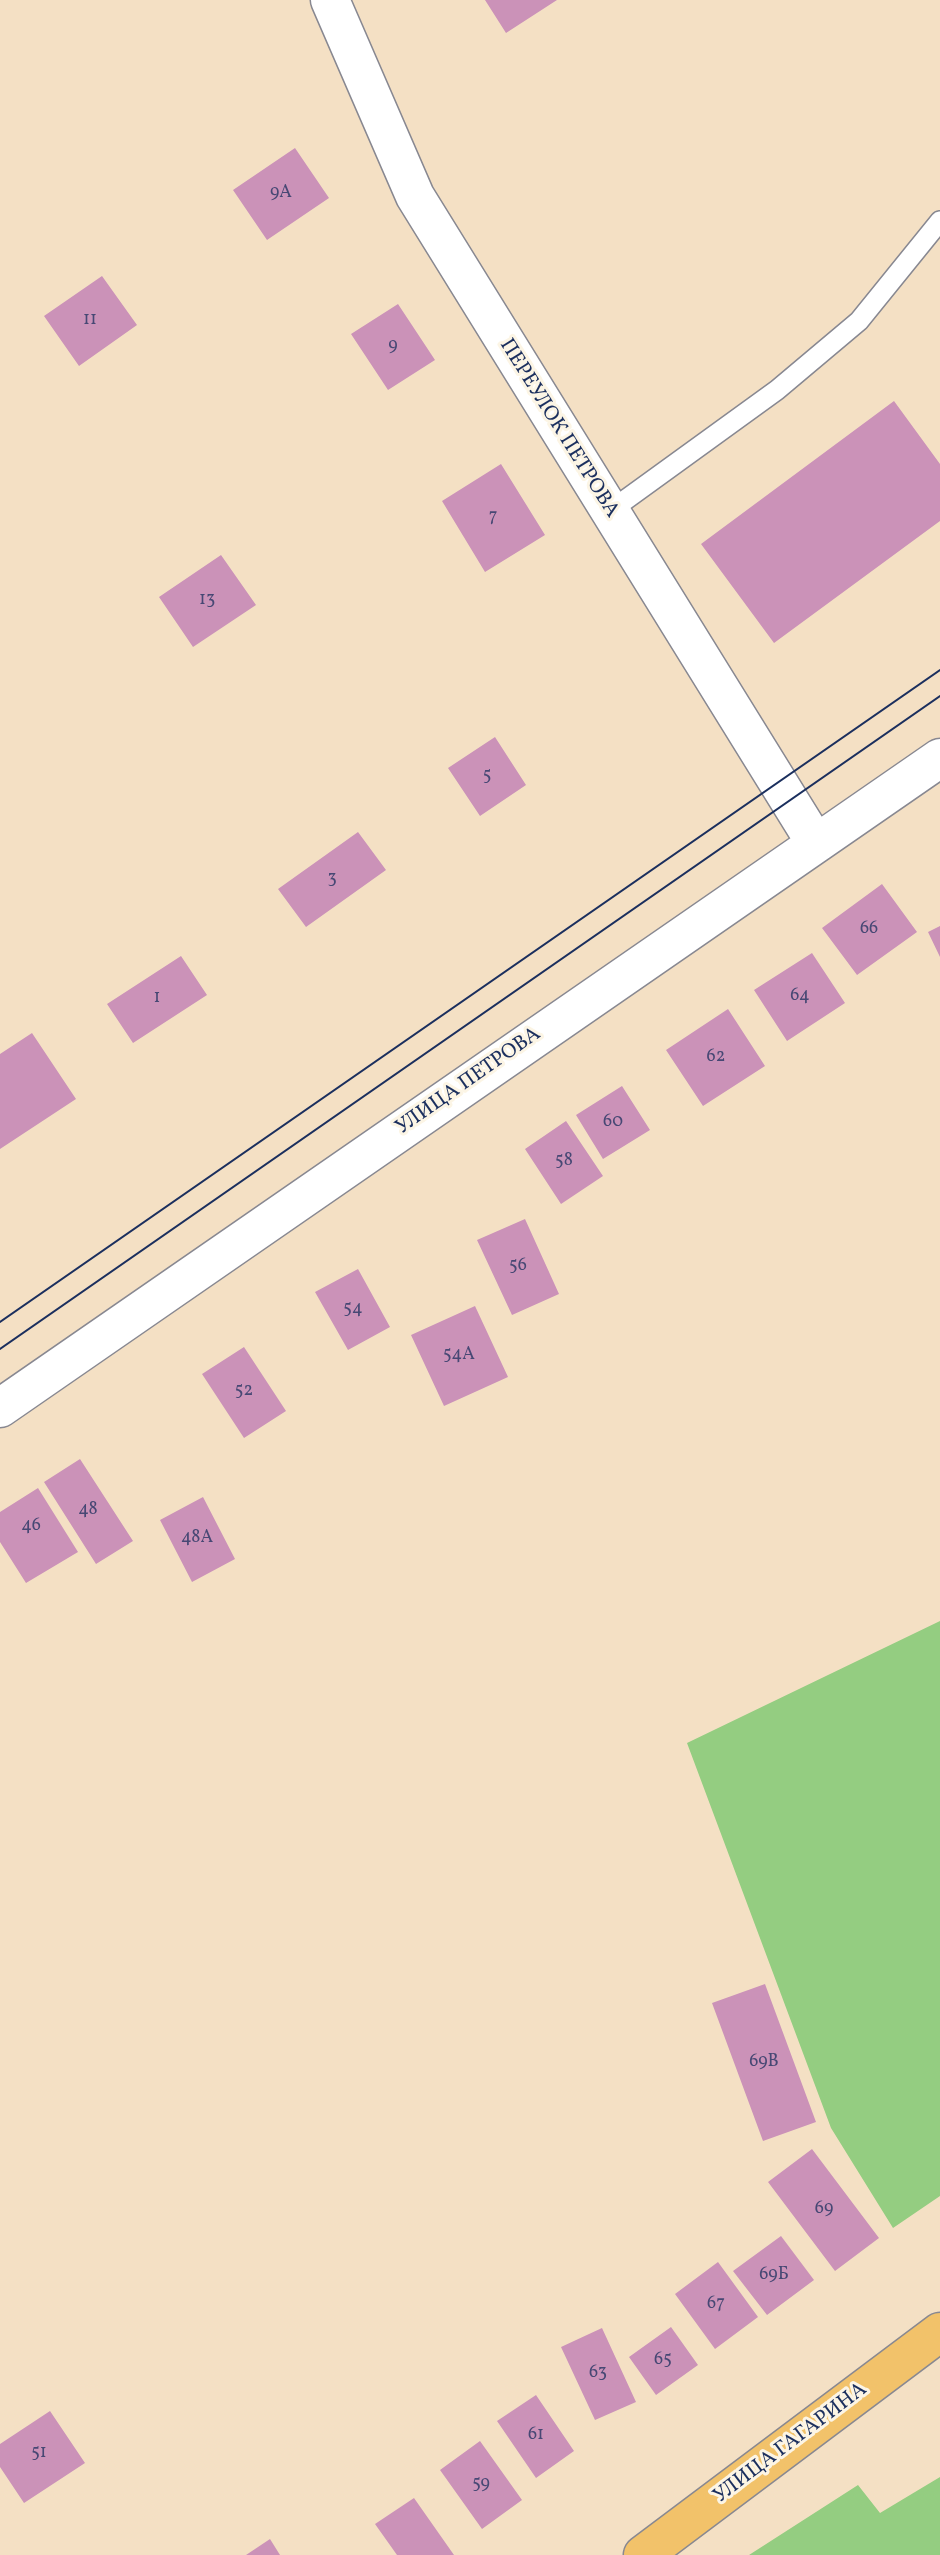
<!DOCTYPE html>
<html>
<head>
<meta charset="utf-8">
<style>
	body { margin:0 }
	canvas { display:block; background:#f4e0c4 }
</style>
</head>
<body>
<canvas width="940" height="2555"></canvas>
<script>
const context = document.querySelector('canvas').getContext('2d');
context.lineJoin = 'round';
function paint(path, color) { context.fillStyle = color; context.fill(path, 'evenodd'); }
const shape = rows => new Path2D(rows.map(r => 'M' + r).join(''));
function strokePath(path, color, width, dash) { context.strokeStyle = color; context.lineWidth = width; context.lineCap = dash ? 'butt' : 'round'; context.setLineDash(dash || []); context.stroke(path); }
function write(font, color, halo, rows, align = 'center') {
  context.font = font + ' Vollkorn,serif'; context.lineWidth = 6; context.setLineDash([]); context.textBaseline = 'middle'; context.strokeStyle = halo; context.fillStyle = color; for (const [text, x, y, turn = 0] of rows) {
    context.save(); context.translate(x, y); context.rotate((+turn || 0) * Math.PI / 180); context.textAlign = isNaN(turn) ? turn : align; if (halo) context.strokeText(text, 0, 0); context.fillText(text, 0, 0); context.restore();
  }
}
paint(shape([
	[940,1621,940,2196,893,2228,831,2128,687,1743],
	[940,2477,940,2555,749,2555,858,2485,880,2513]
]), '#94cd81');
paint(shape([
	[485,0,557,0,506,33],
	[295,148,329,198,267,240,233,190],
	[102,276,137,325,79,366,44,316],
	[398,304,435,360,388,390,351,334],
	[894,401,940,464,940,521,774,643,701,544],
	[501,464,545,535,485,572,442,501],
	[221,555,256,605,193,647,159,597],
	[495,737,526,785,480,816,448,768],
	[358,832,386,870,306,927,278,889],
	[882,884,917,932,857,975,822,928],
	[940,926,940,957,928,932],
	[812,953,845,1003,787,1041,754,990],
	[181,956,207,995,133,1043,107,1004],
	[728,1009,765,1066,703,1106,666,1050],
	[32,1033,76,1099,0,1149,0,1054],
	[622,1086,650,1130,603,1159,576,1115],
	[566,1121,603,1176,561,1204,525,1149],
	[525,1219,559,1294,512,1315,477,1240],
	[358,1269,390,1327,348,1350,315,1292],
	[475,1306,508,1377,444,1406,411,1335],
	[244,1347,286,1411,244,1438,202,1374],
	[80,1459,133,1541,96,1564,44,1482],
	[38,1488,78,1552,26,1583,0,1542,0,1512],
	[203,1497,235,1559,192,1582,160,1520],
	[765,1984,816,2122,763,2141,712,2003],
	[812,2149,879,2238,835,2271,768,2182],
	[781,2236,814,2280,767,2315,733,2271],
	[718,2262,758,2317,715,2349,675,2294],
	[671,2327,698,2365,656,2395,629,2357],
	[602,2328,636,2402,595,2420,561,2347],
	[536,2395,574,2451,536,2478,497,2421],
	[50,2411,85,2463,24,2503,0,2467,0,2444],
	[480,2441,522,2500,482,2529,440,2470],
	[414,2498,454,2555,397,2555,375,2524],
	[270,2539,280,2555,246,2555]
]), '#cb92b8');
const service = shape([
	[610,511,777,390,859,321,940,221]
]);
const minor = shape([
	[330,0,415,196,815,842],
	[0,1408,940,758]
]);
const primary = shape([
	[643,2555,940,2332]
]);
strokePath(service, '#888891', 22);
strokePath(minor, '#888891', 41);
strokePath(primary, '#888891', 41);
strokePath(service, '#fff', 19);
strokePath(minor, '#fff', 38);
strokePath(primary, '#f2c26a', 38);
strokePath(shape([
	[0,1322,940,670],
	[0,1349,940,696]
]), '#1b2f5e', 2);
write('18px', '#474874', null, [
	["9А",281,194],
	["11",90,321],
	["9",393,347],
	["7",493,518],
	["13",207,601],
	["5",487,777],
	["3",332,880],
	["66",869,930],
	["64",800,997],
	["1",157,999],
	["62",716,1058],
	["60",613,1123],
	["58",564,1162],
	["56",518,1267],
	["54",353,1310],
	["54А",459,1356],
	["52",244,1392],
	["48",88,1511],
	["46",31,1527],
	["48А",197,1539],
	["69В",764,2063],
	["69",824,2210],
	["69Б",774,2276],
	["67",716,2305],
	["65",663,2361],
	["63",598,2374],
	["61",536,2436],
	["51",39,2454],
	["59",481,2485]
]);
write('21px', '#1b2f5e', '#fcf5e5', [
	["ПЕРЕУЛОК ПЕТРОВА",558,429,58],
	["УЛИЦА ПЕТРОВА",469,1082,-35],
	["УЛИЦА ГАГАРИНА",791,2444,-37]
]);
</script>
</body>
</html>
